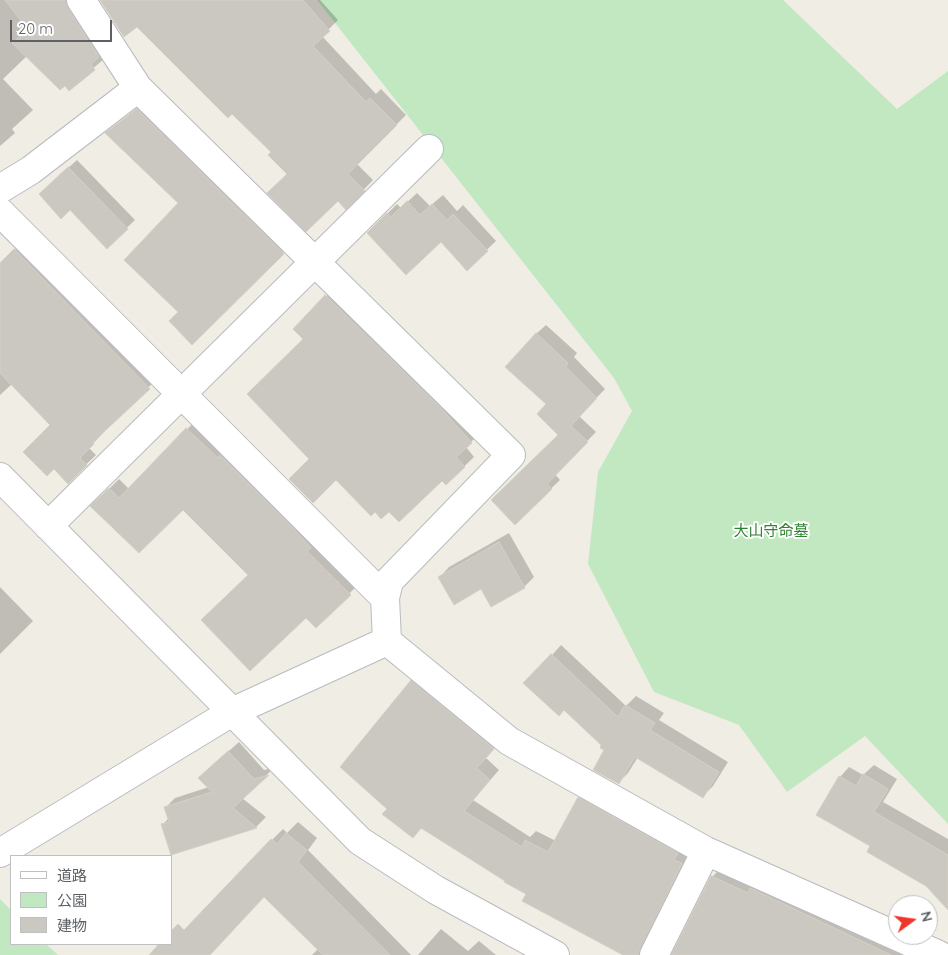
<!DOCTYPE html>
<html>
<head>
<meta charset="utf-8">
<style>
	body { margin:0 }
	#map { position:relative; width:948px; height:955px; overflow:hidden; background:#f0ede5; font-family:Quicksand,"Noto Sans JP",sans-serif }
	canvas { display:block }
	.legend { position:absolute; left:10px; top:855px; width:162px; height:90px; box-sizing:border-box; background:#fff; border:1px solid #bec0c2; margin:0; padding:6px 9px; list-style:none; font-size:15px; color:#5d6166 }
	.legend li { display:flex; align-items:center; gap:10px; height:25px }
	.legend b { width:25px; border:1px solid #bec0c2 }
	.north { position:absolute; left:888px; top:895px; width:50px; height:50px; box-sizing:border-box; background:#fff; border:1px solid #bec0c2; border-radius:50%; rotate:76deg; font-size:14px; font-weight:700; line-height:20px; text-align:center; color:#5d6166 }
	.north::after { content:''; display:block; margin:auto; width:18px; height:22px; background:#f0362b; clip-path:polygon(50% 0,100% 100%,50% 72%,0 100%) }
	.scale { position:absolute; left:10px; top:20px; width:102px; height:22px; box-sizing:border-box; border:2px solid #5d6166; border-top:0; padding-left:6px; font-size:15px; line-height:18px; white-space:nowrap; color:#5d6166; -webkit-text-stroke:4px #fff; paint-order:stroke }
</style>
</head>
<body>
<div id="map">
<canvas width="948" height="955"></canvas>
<ul class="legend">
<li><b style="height:6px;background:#fff"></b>道路</li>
<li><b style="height:14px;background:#c2e8c1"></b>公園</li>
<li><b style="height:14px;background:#cbc8c2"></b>建物</li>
</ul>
<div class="north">N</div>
<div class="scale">20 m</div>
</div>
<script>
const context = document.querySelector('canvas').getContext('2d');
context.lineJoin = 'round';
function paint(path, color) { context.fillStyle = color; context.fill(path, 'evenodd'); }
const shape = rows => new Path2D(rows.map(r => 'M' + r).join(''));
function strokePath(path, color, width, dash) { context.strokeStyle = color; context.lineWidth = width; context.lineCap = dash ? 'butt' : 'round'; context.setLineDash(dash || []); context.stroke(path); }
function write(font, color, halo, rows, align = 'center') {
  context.font = font + ' Quicksand,"Noto Sans JP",sans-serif'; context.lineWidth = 4; context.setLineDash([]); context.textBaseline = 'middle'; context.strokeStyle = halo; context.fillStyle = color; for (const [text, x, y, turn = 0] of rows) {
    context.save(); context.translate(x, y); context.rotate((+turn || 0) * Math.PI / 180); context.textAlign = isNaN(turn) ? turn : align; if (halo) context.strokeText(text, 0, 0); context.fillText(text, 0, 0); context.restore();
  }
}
paint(shape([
	[317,0,783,0,897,109,948,71,948,824,865,736,787,792,739,725,654,692,588,564,598,472,632,411,614,378],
	[0,899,11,910,11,944,46,944,58,955,0,955]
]), '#c2e8c1');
paint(shape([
	[0,0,80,0,104,59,69,89,27,56,3,79,33,110,12,129,15,133,0,146],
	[101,0,320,0,338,20,322,36,376,94,381,89,406,115,357,164,373,180,346,208,338,199,289,174,273,152,232,112,137,25],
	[147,100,293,243,192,344,179,312,180,203,106,133],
	[77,160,135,220,107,247,48,186],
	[417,193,430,206,443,195,457,211,463,205,496,241,467,269,441,241,368,233,397,204,401,208],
	[25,240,158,378,102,432,103,433,89,448,96,455,68,482,52,425,12,384,0,395,0,264],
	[336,286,481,432,466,447,474,457,446,484,442,479,389,510,336,478,311,459,305,339,295,329],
	[546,325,577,353,574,357,605,389,579,416,596,432,555,474,560,480,515,523,560,435,548,404,536,334],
	[197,419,359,584,316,626,250,574,183,508,92,506,119,479,129,489],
	[509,533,534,577,524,587,481,587,440,577,449,567],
	[0,587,33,621,0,654],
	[561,645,626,706,636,696,664,713,659,720,728,762,713,786,703,796,638,757,628,773,618,783,606,749,552,655],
	[421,672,503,738,486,758,499,770,473,800,530,837,536,831,556,841,579,798,589,788,691,853,648,946,639,955,506,880,422,828,413,836,388,808,411,681],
	[239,742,264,770,275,767,242,798,266,817,256,827,172,853,163,824,169,818,165,808,175,798,209,787,210,768],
	[874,765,897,779,883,802,948,839,948,908,926,885,872,846,840,777,849,767,863,775],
	[298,822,317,838,308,850,411,955,312,955,318,949,264,895,207,955,169,955,272,840,283,829,287,833],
	[722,867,927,955,673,955,712,877],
	[441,929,468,951,479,941,496,955,418,955]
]), '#0003');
const building = shape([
	[5,0,66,0,68,8,99,57,91,64,95,70,69,91,65,86,60,90,12,43,28,30,5,0],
	[100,0,303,0,330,31,313,46,366,102,370,98,397,125,348,174,365,191,346,210,338,201,306,232,267,193,287,174,268,155,271,152,232,114,228,118,137,27,124,37,100,0],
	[137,109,284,254,192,345,169,321,178,312,124,260,178,203,105,133,137,109],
	[68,167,128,229,107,249,70,210,61,219,39,194,68,167],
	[407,201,420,215,432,204,447,220,453,214,488,251,467,271,441,242,406,275,367,233,387,213,391,217,407,201],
	[14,249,150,389,93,442,94,444,80,458,87,465,68,484,54,469,47,476,23,452,50,425,0,373,0,263,14,249],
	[325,295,439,406,472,443,456,457,465,467,446,485,442,481,399,522,389,512,381,519,375,512,371,516,336,480,313,503,289,479,309,459,247,394,303,339,293,329,325,295],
	[536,333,568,363,566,367,597,398,571,426,588,442,547,484,552,489,515,525,491,500,558,435,537,414,546,404,505,367,536,333],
	[186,428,218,458,220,455,291,526,311,548,307,551,351,595,316,628,306,618,250,671,201,620,248,575,183,510,139,553,90,506,109,488,119,498,186,428],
	[499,542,525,588,491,607,481,589,454,605,438,577,499,542],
	[551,654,618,717,625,705,655,723,650,730,719,772,703,798,635,757,619,784,593,770,604,750,600,748,601,745,564,710,559,716,523,683,551,654],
	[411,680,494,749,477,768,490,780,464,811,522,847,525,840,548,852,578,797,678,853,674,860,682,863,639,955,623,955,522,901,526,894,504,882,505,881,421,828,413,838,382,814,387,809,340,767,411,680],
	[228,751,254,779,269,775,233,808,257,828,171,855,161,824,169,822,164,807,212,792,198,778,228,751],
	[863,774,888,789,874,812,948,855,948,910,926,886,867,852,870,846,816,815,839,776,856,786,863,774],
	[286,833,307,850,298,862,390,955,323,955,264,897,210,955,149,955,159,944,171,944,171,931,178,924,184,930,271,839,277,844,286,833],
	[711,876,748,893,750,888,891,955,671,955,711,876]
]);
paint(building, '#cbc8c2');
strokePath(building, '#d5cfc3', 1);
const minor = shape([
	[0,189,31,170,138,88],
	[0,212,385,598],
	[0,477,360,841,436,890,555,955],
	[48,526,429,149],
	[387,641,509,741,706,851,939,955],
	[0,853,232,712,387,641,385,598,389,581,511,455,138,88,81,0],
	[654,955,706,851]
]);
strokePath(minor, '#b8bbbf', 30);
strokePath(minor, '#fff', 28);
write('15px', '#308232', '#fff', [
	["大山守命墓",771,531]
]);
</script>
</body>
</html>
